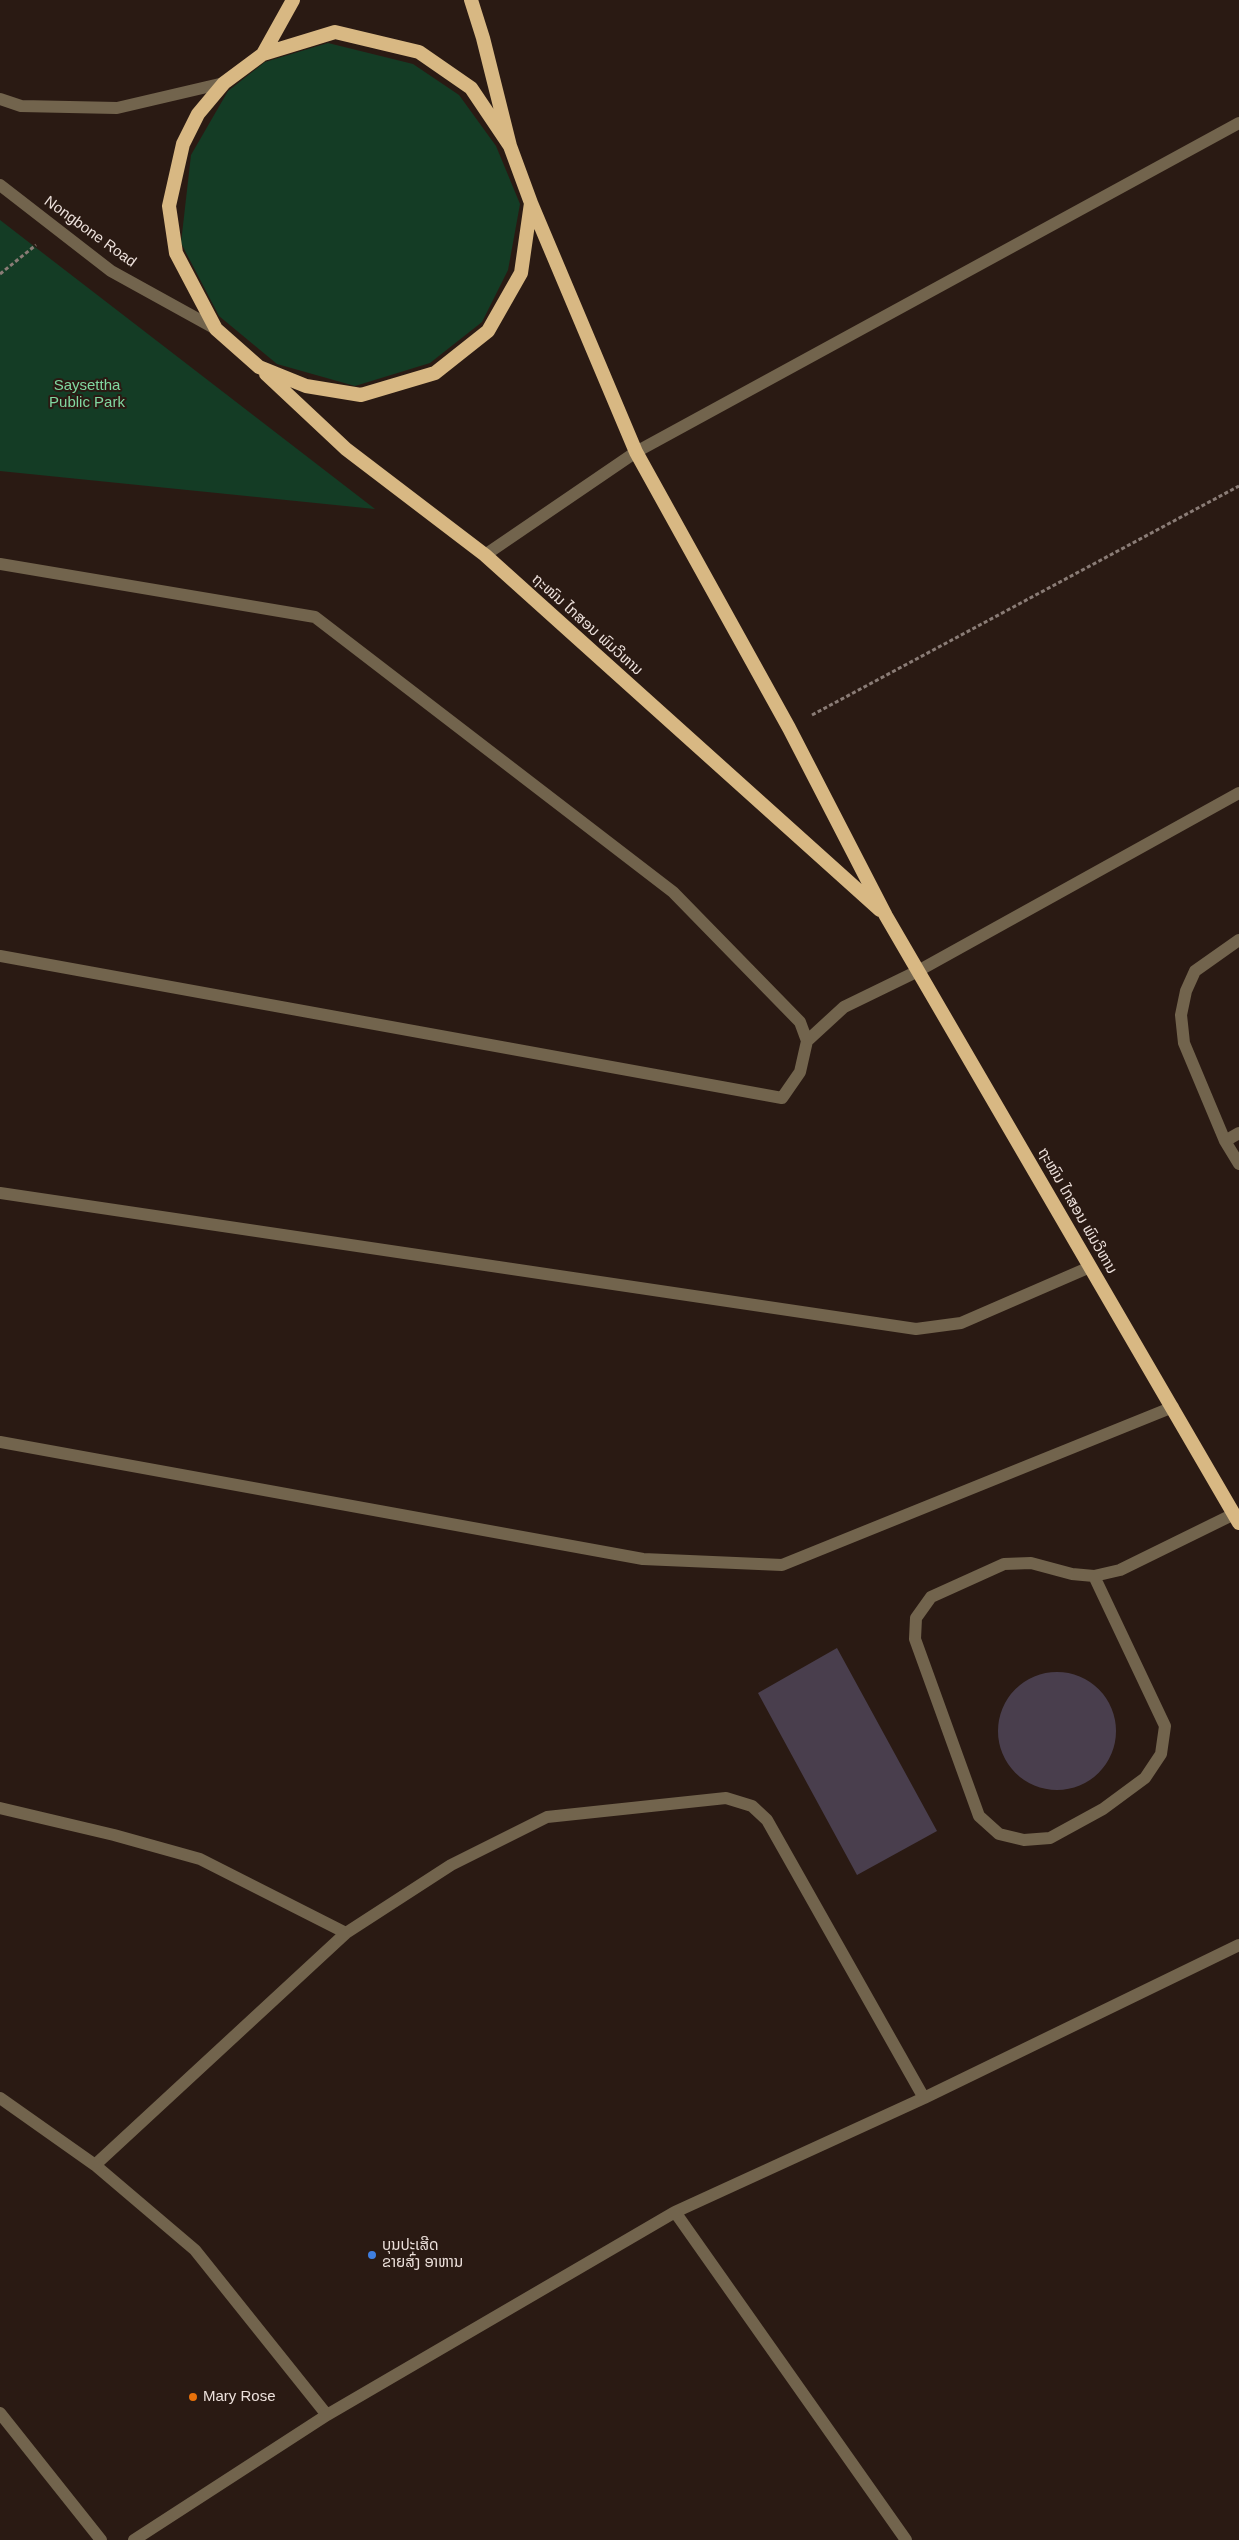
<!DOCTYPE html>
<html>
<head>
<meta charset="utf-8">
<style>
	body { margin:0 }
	canvas { display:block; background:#2a1a13 }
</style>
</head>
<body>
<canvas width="1239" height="2540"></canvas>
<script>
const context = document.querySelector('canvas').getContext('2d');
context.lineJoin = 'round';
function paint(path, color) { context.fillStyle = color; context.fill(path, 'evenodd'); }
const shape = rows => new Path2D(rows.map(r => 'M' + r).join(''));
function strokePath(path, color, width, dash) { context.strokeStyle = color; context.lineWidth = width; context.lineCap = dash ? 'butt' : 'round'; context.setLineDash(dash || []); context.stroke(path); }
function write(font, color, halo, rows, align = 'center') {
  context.font = font + ' Helvetica,"Noto Sans Lao",sans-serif'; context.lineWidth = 4; context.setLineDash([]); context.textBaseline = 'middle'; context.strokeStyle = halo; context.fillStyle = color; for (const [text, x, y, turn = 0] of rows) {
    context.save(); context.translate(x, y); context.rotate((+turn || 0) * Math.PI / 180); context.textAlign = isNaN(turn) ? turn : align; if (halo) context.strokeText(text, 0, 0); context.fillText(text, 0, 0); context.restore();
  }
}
paint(shape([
	[328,43,413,64,459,95,496,146,520,204,508,270,482,322,430,363,355,386,277,364,219,316,181,243,191,155,228,91,265,62],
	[0,220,35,247,375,509,0,471]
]), '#143c25');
paint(shape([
	[837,1648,937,1831,857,1875,758,1693],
	'998 1731a59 59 0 1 1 118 0a59 59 0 1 1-118 0Z'
]), '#493e4d');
strokePath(shape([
	[0,274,36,245],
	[812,715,1239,486]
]), '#8a7c76', 3, [4, 2.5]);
strokePath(shape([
	[0,564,315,617,673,892,800,1022,807,1041,800,1072,782,1098,0,956],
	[1239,940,1195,971,1186,991,1181,1015,1184,1043,1225,1141,1239,1164],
	[807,1041,844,1007,918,971],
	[1225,1141,1239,1133],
	[1094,1576,1165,1726,1161,1754,1145,1778,1103,1809,1050,1838,1024,1840,999,1834,979,1816,915,1639,916,1618,931,1597,1004,1564,1031,1563,1072,1574,1094,1576,1120,1570,1234,1514],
	[0,2413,101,2540]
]), '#72644d', 12);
strokePath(shape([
	[485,555,636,452,1239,123],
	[918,971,1239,793],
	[0,1193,916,1329,961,1323,1090,1267],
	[0,1442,643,1559,782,1565,1173,1407],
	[0,1808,114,1835,200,1859,346,1933,451,1865,547,1817,726,1798,752,1806,767,1820,924,2098],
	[0,2098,95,2165,195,2250,327,2415],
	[95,2165,346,1933],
	[675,2212,906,2540],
	[134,2540,327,2415,675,2212,924,2098,1239,1945]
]), '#72644d', 12);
strokePath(shape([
	[0,99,21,106,117,108,224,83],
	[0,185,111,271,216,329]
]), '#72644d', 12);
strokePath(shape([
	[471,0,483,38,510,146,531,203,521,273,488,331,435,373,361,395,306,386,259,367,216,329,176,253,169,206,183,144,198,114,224,83,263,54,335,32,419,52,471,88,510,146],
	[263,54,293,0],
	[531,203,636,452,789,728,886,916,1239,1523],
	[266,374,346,449,485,555,880,910]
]), '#d8b883', 14);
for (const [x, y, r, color] of [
	[372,2255,5,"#3f7fe0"],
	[193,2397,5,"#e8710a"]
]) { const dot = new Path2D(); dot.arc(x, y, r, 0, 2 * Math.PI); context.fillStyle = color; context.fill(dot); strokePath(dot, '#2a1a13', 2); }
write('15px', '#ede1dc', '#2a1a13', [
	["Nongbone Road",90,232,36],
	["ຖະໜົນ ໄກສອນ ພົມວິຫານ",587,625,42],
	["ຖະໜົນ ໄກສອນ ພົມວິຫານ",1077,1211,60]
]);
write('15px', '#80d7a0', '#2a1a13', [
	["Saysettha",87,386],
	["Public Park",87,403]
]);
write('15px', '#ede1dc', '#2a1a13', [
	["ບຸນປະເສີດ",382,2246],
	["ຂາຍສົ່ງ ອາຫານ",382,2263],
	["Mary Rose",203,2397]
], 'left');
</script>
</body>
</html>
